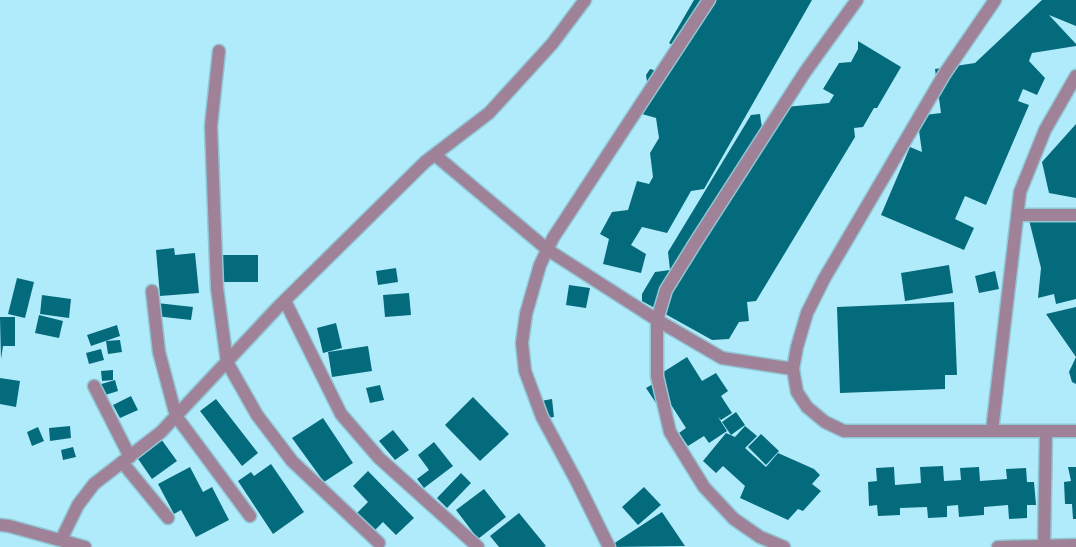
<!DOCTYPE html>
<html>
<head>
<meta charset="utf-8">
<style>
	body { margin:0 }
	canvas { display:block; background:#b0ebfb }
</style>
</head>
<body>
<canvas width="1076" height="547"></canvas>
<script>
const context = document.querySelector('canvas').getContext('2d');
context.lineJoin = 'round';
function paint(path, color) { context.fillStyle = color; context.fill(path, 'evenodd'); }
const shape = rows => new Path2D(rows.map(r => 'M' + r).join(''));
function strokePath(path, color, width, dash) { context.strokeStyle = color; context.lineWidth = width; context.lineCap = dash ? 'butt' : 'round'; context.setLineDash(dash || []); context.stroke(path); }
paint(shape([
	[694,0,812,0,704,189,691,191,667,233,642,227,631,245,646,254,641,273,603,264,609,239,600,234,612,212,628,210,637,181,649,184,653,177,650,153,659,138,656,118,642,114,650,101,646,75,650,69,664,73,678,48,669,43],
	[1042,0,1076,0,1076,26,1049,15,1076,44,1076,46,1032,53,1029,61,1045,78,1037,95,1023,89,1018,101,1029,105,986,205,965,196,955,219,974,228,964,250,881,215,910,147,922,152,917,116,941,113,935,69,975,63],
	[858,41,901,67,877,108,874,108,863,127,854,128,855,137,756,301,747,302,749,321,739,322,729,339,712,340,642,301,642,294,655,272,670,270,668,252,751,115,760,114,762,128,774,108,829,103,834,95,823,89,839,63,851,62,858,49],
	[1076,124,1076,198,1049,193,1042,162],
	[1029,220,1076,221,1076,299,1056,304,1054,294,1038,298,1041,268],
	[174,248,175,255,195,253,199,293,160,296,156,250],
	[223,255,258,255,258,282,223,282],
	[949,265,953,293,905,301,901,273],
	[396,268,398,282,378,285,376,271],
	[995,271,999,289,979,293,975,276],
	[17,278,34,282,25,318,8,314],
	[569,285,590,288,586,308,566,305],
	[409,293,411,315,385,317,383,295],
	[42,295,71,299,69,318,40,314],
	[954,302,957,375,945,375,945,389,840,393,837,307],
	[157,303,193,307,191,320,155,316],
	[1076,307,1076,384,1072,382,1069,372,1076,357,1046,314],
	[39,315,63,321,59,338,35,333],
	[0,317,15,317,15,346,3,346,1,359],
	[336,323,342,348,323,353,317,328],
	[117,325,120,336,91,346,87,335],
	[120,340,122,352,108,354,106,341],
	[368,346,372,371,332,377,328,352],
	[101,349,104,360,89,364,86,353],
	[687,357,702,381,716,373,728,391,721,396,732,413,721,420,718,417,727,431,709,443,704,436,688,446,679,433,686,428,666,397,656,403,646,388,660,380,657,376],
	[113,370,113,380,102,381,101,371],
	[0,378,20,381,16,407,0,404],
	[115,380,118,391,102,396,98,385],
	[380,385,384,400,370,403,366,388],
	[131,396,138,410,120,418,113,405],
	[473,397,509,434,480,461,445,425],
	[216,399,258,453,242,466,200,411],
	[552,399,554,417,538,419,535,402],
	[736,412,745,425,731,435,722,422],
	[323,418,353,463,324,482,292,438],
	[70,426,71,438,50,441,49,428],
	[745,426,757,436,745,448,766,467,778,453,814,469,820,475,812,484,821,491,803,511,798,509,788,520,740,498,745,486,723,466,716,473,703,461,726,433,735,437],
	[38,427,44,441,32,446,27,432],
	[393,430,409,450,395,460,379,441],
	[761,434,779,451,766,465,748,447],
	[161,439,177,461,152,479,136,456],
	[434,442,453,466,424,488,417,479,429,470,418,455],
	[73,447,76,457,63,460,61,450],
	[271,464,304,512,273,534,238,481,251,472,254,476],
	[943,466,944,481,961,480,960,468,979,467,980,481,1007,479,1006,469,1026,468,1027,482,1034,482,1036,505,1027,505,1027,518,1009,519,1008,505,984,507,984,515,959,517,958,505,947,506,947,517,928,518,927,507,900,508,900,515,878,516,877,505,869,506,868,482,877,481,876,468,894,467,895,485,921,483,920,467],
	[190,467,203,492,212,487,229,520,196,537,181,510,174,514,158,484],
	[1068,467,1076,467,1076,519,1073,519,1072,504,1065,504,1064,482,1071,481],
	[368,471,414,518,396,535,383,522,373,532,356,514,368,502,353,486],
	[461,473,471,483,447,508,437,498],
	[644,487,661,505,638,525,622,507],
	[484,489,506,517,478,539,456,510],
	[662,512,685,546,611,547,610,546],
	[519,513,546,546,544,547,499,547,490,536]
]), '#046b7d');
const street = shape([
	[995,0,945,73,824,279,807,313,797,347,793,369,797,392,807,407,825,422,844,431,1076,431],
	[219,51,211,126,217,288,227,362,257,415,292,461,379,543],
	[435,155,548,250,657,320,722,358,793,369],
	[1018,215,1076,215],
	[152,291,159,352,176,416,250,516],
	[285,301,341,414,379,458,478,547],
	[94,386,130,457],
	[992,431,1020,192,1045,130,1076,76],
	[122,462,168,518],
	[0,525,9,526,85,547],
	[61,540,78,505,94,484,161,432,278,307,425,162,489,113,552,44,585,0],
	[1044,546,1046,431],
	[609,547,577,482,542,417,525,371,522,343,526,314,540,265,553,238,709,0],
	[784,547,760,537,734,519,704,487,670,432,657,376,657,320,666,290,697,240,805,72,857,0],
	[998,547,1076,545]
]);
strokePath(street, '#91c6d4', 15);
strokePath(street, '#9f8298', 12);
</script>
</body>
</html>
